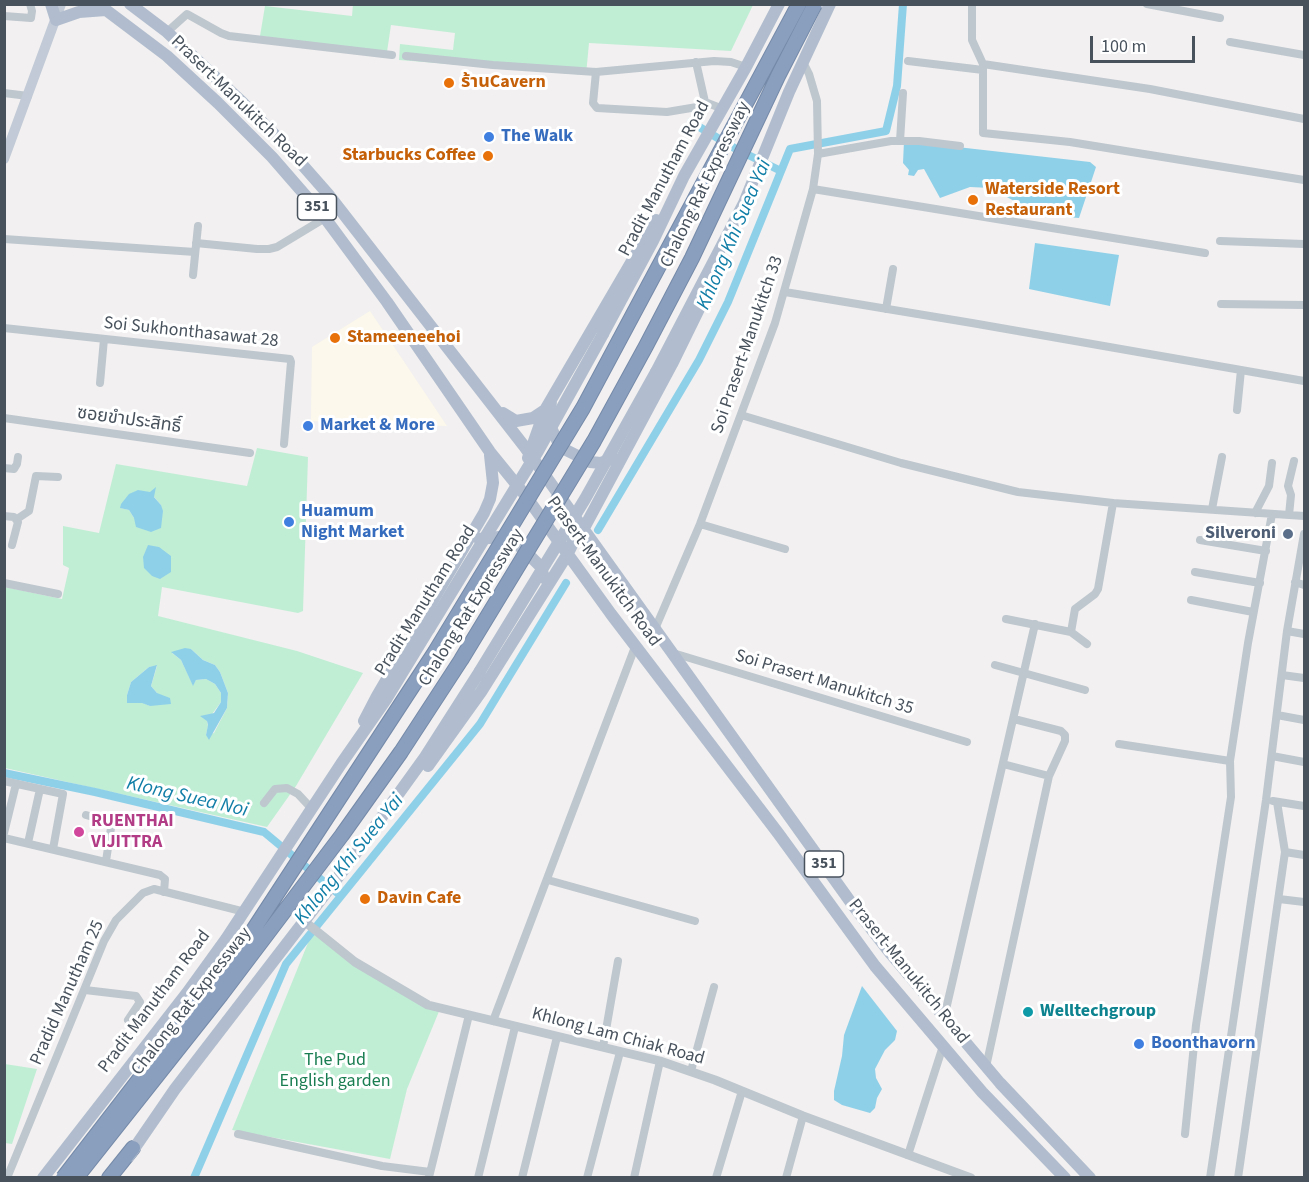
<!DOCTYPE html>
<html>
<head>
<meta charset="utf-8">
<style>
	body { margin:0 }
	#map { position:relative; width:1309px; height:1182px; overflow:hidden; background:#f2f0f0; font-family:"Source Sans 3",sans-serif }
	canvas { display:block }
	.frame { position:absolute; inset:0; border:6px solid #48525d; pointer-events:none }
	.scale { position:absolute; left:1090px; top:36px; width:105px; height:27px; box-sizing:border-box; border:3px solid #48525d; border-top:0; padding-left:8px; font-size:18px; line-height:21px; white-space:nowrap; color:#48525d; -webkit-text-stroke:4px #fff; paint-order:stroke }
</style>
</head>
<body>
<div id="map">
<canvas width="1309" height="1182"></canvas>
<div class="frame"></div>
<div class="scale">100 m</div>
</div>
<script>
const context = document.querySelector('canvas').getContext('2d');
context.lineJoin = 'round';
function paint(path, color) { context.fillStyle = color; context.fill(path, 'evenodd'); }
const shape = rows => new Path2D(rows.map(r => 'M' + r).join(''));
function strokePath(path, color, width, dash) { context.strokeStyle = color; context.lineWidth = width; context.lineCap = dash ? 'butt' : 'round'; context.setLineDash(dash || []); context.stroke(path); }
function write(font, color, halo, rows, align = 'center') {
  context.font = font + ' "Source Sans 3","Noto Sans Thai",sans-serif'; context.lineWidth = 6; context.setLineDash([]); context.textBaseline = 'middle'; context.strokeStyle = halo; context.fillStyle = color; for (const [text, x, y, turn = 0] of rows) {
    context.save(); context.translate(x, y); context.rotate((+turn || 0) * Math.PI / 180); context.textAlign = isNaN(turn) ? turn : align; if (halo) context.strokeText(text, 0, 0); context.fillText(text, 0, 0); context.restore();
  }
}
paint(shape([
	[370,311,447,426,311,421,312,347]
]), '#fcf8eb');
paint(shape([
	[353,4,753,5,731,51,589,43,586,75,399,60,400,44,453,50,455,33,391,25,387,52,260,36,265,6,352,16],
	[257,448,308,457,303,611,298,613,162,587,158,616,297,651,363,673,296,786,267,827,5,768,5,587,62,599,69,568,63,565,63,526,99,533,116,464,247,486],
	[150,492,161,505,134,518,129,510,121,508],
	[191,649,203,660,215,665,220,672,228,693,227,708,214,733,206,735,208,726,207,721,221,702,221,693,215,684,206,679,196,680,193,685,181,660,172,653],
	[157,666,151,686,157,693,150,706,127,695,131,682,149,667],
	[312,933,440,1009,407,1089,390,1159,232,1130],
	[5,1064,37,1069,12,1144,5,1143]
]), '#c0eed5');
paint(shape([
	[904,141,1090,162,1096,167,1079,218,1025,214,1014,201,991,188,970,187,940,198,924,169,918,170,914,176,908,175,909,170,903,163],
	[1035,243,1119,255,1110,306,1029,289],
	[156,487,154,497,161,505,163,511,161,528,151,532,136,527,134,518,129,510,120,508,121,504,129,494,138,490,150,492],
	[148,545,159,547,171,556,171,572,160,579,152,576,144,568,143,557],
	[185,648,191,649,203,660,215,665,220,672,228,693,227,708,209,740,206,735,208,725,207,721,200,716,214,713,221,702,221,693,215,684,206,679,196,680,193,686,181,660,171,652],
	[157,665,151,686,157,693,170,698,171,704,150,706,142,703,127,703,127,695,131,682,149,667],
	[862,986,897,1031,895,1040,885,1050,875,1069,876,1078,882,1089,877,1098,875,1108,870,1113,842,1105,834,1100,834,1091,842,1056,844,1035]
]), '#8fd0e9');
strokePath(shape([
	[691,122,736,149,781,171],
	[598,530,699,360,728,302,790,149,886,131,897,86,903,4],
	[4,773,95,792,264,832,341,896],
	[194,1178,286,964,480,724,566,583]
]), '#8fd0e9', 8);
const motorway = shape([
	[109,1178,133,1148]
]);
strokePath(motorway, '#758aa9', 16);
strokePath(shape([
	[972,4,972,40,983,64,983,133,1070,142,1304,180],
	[1147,4,1220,18],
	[4,16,31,18,32,11,30,4],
	[167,32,187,14,221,33,229,36,392,55],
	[1230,42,1304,55],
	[406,56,493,65,596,72,714,61,731,62,746,67],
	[908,61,983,70],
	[696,62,705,102],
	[983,64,1150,89,1304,119],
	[596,72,593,103,597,108,667,112,697,107,705,102,723,109],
	[4,93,28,96],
	[900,141,903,93],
	[818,154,891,141,919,141,960,146],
	[813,189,1205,253],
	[4,239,195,252],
	[1220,241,1304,244],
	[196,243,257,249,269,249,277,247,325,218],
	[193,275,198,226],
	[785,292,972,323,1304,381],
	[1221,304,1304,305],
	[886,309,893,269],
	[4,328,290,359,291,362,284,444],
	[100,383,104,339],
	[1237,410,1241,370],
	[741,415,901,463,1018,492,1113,503,1304,516],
	[4,418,250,453],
	[4,468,14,469,17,464,18,457],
	[1212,509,1222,457],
	[1255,513,1269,486,1272,463],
	[1289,515,1291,495,1288,486,1294,461],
	[4,516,14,517,18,522,12,545],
	[17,519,29,511,36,476,58,477],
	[700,524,785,549],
	[1200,540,1266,551],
	[1195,572,1260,583],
	[1295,582,1304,585],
	[4,583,58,594],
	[1191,600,1253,612],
	[1006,619,1071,632,1087,644],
	[655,629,700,524,775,323,813,189,818,154,817,101,809,74,803,62],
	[1287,631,1304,634],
	[1071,632,1075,609,1095,594,1098,589,1113,503],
	[673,653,967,742],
	[995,665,1085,690],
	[1282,675,1304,678],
	[1277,715,1304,720],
	[1119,744,1230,761],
	[1272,756,1304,762],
	[1003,764,1049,776],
	[4,781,63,794,53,849],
	[1273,801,1304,806],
	[264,803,275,789,287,788,298,794,312,809],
	[86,815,103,820,109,823,111,828,106,861],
	[4,833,16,784],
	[4,838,160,875,165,879,164,892],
	[28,843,40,789],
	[1285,852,1304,855],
	[548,880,695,921],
	[1279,899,1304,902],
	[85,990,136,996,140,1002,128,1020],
	[944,1018,1035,624],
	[493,1021,635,647],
	[603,1047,618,961],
	[986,1067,1049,776,1065,741,1065,735,1061,731,1014,719],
	[691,1071,714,987],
	[238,1134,382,1166,430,1172],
	[1185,1134,1196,1025,1231,797,1230,761,1248,643,1272,514],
	[908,1155,943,1046],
	[429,1177,469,1015],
	[7,1178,104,941,116,920,143,893,154,889,245,912],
	[478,1178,515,1027],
	[522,1178,557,1037],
	[587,1178,620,1052],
	[634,1178,660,1061],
	[716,1178,742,1091],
	[786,1178,803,1116],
	[1210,1178,1266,800,1287,631,1304,534],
	[1238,1178,1285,852,1277,802]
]), '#bec6ce', 8);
strokePath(shape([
	[304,921,355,962,428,1005,660,1061,715,1080,803,1116,971,1178]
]), '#bec6ce', 9);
strokePath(shape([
	[4,159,61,4]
]), '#c1cad6', 10);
strokePath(shape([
	[51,4,56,20,79,12,106,10],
	[98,4,167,56,218,103,272,157,325,218,387,302,490,452,525,495,611,614,778,833,875,966,982,1092,1065,1178],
	[130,4,167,32,243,103,284,144,328,194,524,446,852,904,891,954,1000,1083,1090,1178],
	[603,334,653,241,684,176,746,67,779,4],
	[656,372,744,203,789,92,830,4],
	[551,400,550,417,552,430,557,440,566,450,590,462,601,463,613,458],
	[503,413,516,421,533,418,545,410,656,220],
	[528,458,545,410],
	[583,530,672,364,721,264],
	[479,539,499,537,521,547,541,567,544,578],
	[364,721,377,696,484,513,490,499,493,483,490,455],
	[428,766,481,692,567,555,572,545,573,534,571,515],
	[129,1156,175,1089,345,868,425,757,480,671],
	[43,1178,187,993,226,939,341,764,387,698,429,629]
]), '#b1bdce', 12);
strokePath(motorway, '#8a9fbd', 14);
const motorwayBridge = shape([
	[63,1178,246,941,435,652,583,408,799,4],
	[76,1178,221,995,342,835,401,752,461,660,594,441,646,346,692,258,778,76,815,4]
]);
strokePath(motorwayBridge, '#758aa9', 16, []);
strokePath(shape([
	[429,629,538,451,603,334],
	[480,671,585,499,656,372]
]), '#b1bdce', 12);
strokePath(motorwayBridge, '#8a9fbd', 14);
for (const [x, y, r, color] of [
	[449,83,6,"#e8710a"],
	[489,137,6,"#3f7fe0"],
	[488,156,6,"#e8710a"],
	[973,200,6,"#e8710a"],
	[335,338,6,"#e8710a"],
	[308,426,6,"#3f7fe0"],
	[289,522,6,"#3f7fe0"],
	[1288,534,6,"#5c6f8a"],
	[79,832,6,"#d1479c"],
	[365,899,6,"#e8710a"],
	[1028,1012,6,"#0f9aa8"],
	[1139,1044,6,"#3f7fe0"]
]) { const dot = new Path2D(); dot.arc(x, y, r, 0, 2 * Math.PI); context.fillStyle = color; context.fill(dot); strokePath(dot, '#fff', 2); }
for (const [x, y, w] of [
	[317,207,39],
	[824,864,39]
]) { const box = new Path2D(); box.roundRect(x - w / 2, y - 13, w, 26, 4.5); context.fillStyle = '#fff'; context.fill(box); strokePath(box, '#48525d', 1.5); }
write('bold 16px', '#48525d', null, [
	["351",317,207],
	["351",824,864]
]);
write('bold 18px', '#c56008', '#fff', [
	["ร้านCavern",461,83],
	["Starbucks Coffee",476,156,"right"],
	["Waterside Resort",985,190],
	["Restaurant",985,211],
	["Stameeneehoi",347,338],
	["Davin Cafe",377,899]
], 'left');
write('18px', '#48525d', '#fff', [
	["Prasert-Manukitch Road",238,102,44],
	["Pradit Manutham Road",665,179,-62],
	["Chalong Rat Expressway",706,185,-64],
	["Soi Sukhonthasawat 28",191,333,6],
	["Soi Prasert-Manukitch 33",748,345,-71],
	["ซอยขำประสิทธิ์",129,421,8],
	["Prasert-Manukitch Road",603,572,54],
	["Pradit Manutham Road",426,601,-58],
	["Chalong Rat Expressway",472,608,-58],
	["Soi Prasert Manukitch 35",824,683,17],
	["Prasert-Manukitch Road",908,972,51],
	["Pradid Manutham 25",68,993,-66],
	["Pradit Manutham Road",155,1002,-53],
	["Chalong Rat Expressway",192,1002,-52],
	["Khlong Lam Chiak Road",618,1037,15]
]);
write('bold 18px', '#366cbe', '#fff', [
	["The Walk",501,137],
	["Market & More",320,426],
	["Huamum",301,512],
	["Night Market",301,533],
	["Boonthavorn",1151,1044]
], 'left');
write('bold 18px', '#4e5e75', '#fff', [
	["Silveroni",1276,534]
], 'right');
write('bold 18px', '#b23c85', '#fff', [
	["RUENTHAI",91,822],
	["VIJITTRA",91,843]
], 'left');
write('bold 18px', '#0d838f', '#fff', [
	["Welltechgroup",1040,1012]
], 'left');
write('18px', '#1a7d52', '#fff', [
	["The Pud",335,1061],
	["English garden",335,1082]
]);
write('italic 20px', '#117ea7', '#fff', [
	["Khlong Khi Suea Yai",735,235,-67],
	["Klong Suea Noi",187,798,13],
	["Khlong Khi Suea Yai",350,860,-51]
]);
</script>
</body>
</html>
